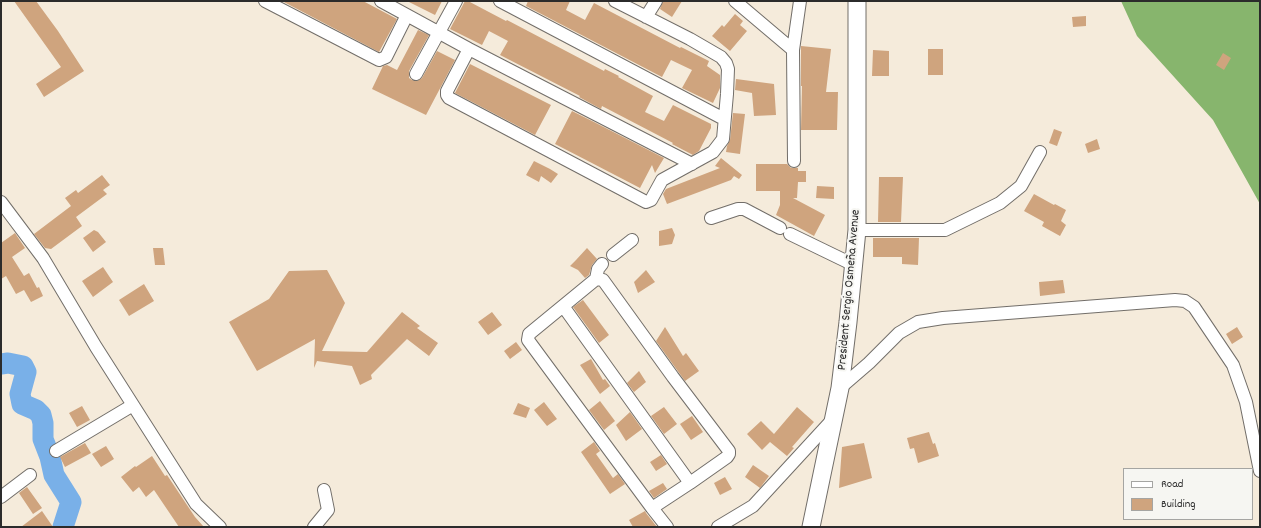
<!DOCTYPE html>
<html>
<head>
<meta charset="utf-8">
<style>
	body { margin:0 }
	#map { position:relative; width:1261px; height:528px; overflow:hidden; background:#f5ebdb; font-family:Dekko,sans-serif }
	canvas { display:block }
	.frame { position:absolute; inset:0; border:2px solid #2b2b2b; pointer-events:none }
	.legend { position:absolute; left:1123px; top:468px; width:130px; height:52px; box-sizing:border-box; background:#f6f6f2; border:1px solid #a5a5a2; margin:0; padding:5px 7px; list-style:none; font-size:12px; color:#2b2b2b }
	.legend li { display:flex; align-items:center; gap:8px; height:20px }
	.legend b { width:20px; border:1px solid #a5a5a2 }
</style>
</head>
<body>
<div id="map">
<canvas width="1261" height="528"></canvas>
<div class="frame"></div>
<ul class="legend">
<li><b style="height:5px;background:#fff"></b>Road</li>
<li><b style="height:11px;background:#cfa47e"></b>Building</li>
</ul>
</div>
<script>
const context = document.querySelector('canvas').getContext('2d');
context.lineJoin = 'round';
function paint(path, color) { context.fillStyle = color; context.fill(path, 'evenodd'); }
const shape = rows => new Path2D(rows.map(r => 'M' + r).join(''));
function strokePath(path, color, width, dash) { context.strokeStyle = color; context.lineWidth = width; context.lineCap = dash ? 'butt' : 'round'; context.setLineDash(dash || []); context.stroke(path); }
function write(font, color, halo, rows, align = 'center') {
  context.font = font + ' Dekko,sans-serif'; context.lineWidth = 4; context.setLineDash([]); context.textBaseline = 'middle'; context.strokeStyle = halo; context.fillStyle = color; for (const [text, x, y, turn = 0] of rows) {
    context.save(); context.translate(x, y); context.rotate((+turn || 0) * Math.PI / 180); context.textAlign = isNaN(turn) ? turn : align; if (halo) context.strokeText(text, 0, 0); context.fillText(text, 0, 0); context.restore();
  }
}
paint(shape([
	[1121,1,1260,1,1260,204,1213,120,1137,36]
]), '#87b56d');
strokePath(shape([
	[1,364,8,363,23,366,26,372,20,394,22,404,36,410,41,415,43,423,43,439,50,457,54,475,71,502,63,527]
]), '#79b0e8', 21);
paint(shape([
	[14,1,36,1,58,31,84,71,44,97,36,84,61,67],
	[282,1,363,1,397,19,379,52],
	[407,1,442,1,435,15],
	[465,1,468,1,506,21,507,20,604,71,605,69,619,76,618,77,653,96,645,112,664,121,673,105,711,124,711,128,699,151,693,155,672,144,673,143,602,106,601,109,579,97,580,96,500,55,508,41,489,31,482,45,450,29],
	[528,1,570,1,566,10,585,20,594,3,680,48,681,47,709,61,707,66,720,75,720,88,713,103,682,88,692,70,671,60,662,77,526,6],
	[663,1,682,1,672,17,660,9],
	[735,14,743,21,740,25,747,31,730,51,712,36,722,25,724,27],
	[1086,16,1086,26,1073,27,1072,17],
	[418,30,429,35,409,71,409,78,412,80,417,81,422,78,437,51,455,60,426,115,372,89,383,66,387,65,397,70],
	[801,46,831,49,826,92,838,92,837,130,801,130,802,86,801,86],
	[928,49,943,49,943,75,928,75],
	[873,50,889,51,889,76,872,76],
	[1223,53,1231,58,1224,70,1216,65],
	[470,64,551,105,535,135,455,93],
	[736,79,774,84,776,115,754,116,752,93,735,90],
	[572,111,594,122,664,158,655,173,652,165,640,188,588,161,555,144],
	[733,113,745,114,740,154,726,152,727,146,730,140],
	[1054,129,1062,132,1057,146,1049,143],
	[1097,139,1100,149,1088,153,1085,144],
	[721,158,742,175,739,179,734,176,731,180,667,204,663,194,666,189,720,168,715,166],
	[534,161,550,169,558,174,551,183,541,176,539,182,526,175],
	[756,164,787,164,791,168,798,168,798,171,806,171,806,182,798,182,797,198,793,198,825,215,814,236,776,215,780,205,780,191,756,191],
	[102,175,110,185,103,190,107,194,76,217,82,226,51,249,45,248,34,234,71,206,65,198,76,190,78,193],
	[879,177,903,177,901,222,878,222],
	[817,186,834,187,834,199,816,198],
	[1034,194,1054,205,1055,204,1066,210,1061,221,1066,225,1060,236,1042,226,1044,222,1024,211],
	[672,228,675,235,672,244,659,246,659,231],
	[94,230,98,232,106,242,93,252,83,238],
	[15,233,25,248,12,257,24,276,29,273,37,288,39,287,43,296,31,302,24,290,16,294,6,276,1,279,1,243],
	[873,238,919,238,918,265,902,264,902,257,873,257],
	[153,248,163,248,165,265,155,265],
	[587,248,597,259,592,265,589,275,585,278,578,270,570,266,576,260],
	[103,267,113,282,93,297,82,281],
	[327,270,345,303,322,351,367,352,402,312,420,326,417,328,438,343,429,356,407,339,371,375,372,379,360,385,352,366,317,361,314,368,315,339,257,371,229,322,269,299,289,271],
	[646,270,655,282,638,293,634,282],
	[1063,280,1065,293,1040,296,1039,282],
	[144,284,154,301,129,316,119,300],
	[583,300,609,335,599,343,573,307],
	[492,312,502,325,488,335,478,322],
	[665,327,683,356,686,353,699,371,685,381,656,341],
	[1237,327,1243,337,1232,344,1226,334],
	[516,342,522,350,510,359,504,351],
	[591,359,603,380,605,379,610,386,600,394,580,365],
	[639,371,646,382,634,392,627,383],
	[600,401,615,421,604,430,589,410],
	[544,402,557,419,547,426,534,410],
	[518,403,530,408,526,418,513,414],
	[82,406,90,420,77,427,69,413],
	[664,407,677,424,664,434,651,416],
	[797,407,814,422,792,447,794,448,787,456,770,442,762,450,747,434,761,421,774,434],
	[630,412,642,429,626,441,616,425],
	[692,416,703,432,691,440,680,424],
	[929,432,933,444,935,443,939,456,918,463,914,448,910,449,907,438],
	[594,442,600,451,596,454,613,478,618,474,625,484,610,494,581,452],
	[85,443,91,453,65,467,60,457],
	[864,443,872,478,839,488,842,447],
	[106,446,114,459,101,467,92,454],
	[661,455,667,464,656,471,650,462],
	[152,456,165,476,167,475,195,517,204,527,179,527,154,490,146,497,139,487,133,492,121,477,135,466,136,467],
	[753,465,769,476,760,488,745,477],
	[725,477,732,489,720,495,714,483],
	[663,483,667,489,654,498,649,491],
	[27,487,42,508,33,514,19,493],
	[42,511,53,527,21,527],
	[645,511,646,513,657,527,633,527,629,520]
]), '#cfa47e');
const minor = shape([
	[265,1,379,60,386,57,407,15],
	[381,1,469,49,692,164],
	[500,1,724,119],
	[735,1,793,50],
	[646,17,656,1],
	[469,49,447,91,447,95,449,98,646,202,651,200,662,180,713,152,723,139,727,94,728,69,726,63,721,57,690,39,615,1],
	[416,74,456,1],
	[794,161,793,50,800,1],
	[1,202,43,258,96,347,196,504,220,527],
	[711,218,738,209,744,209,780,228],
	[857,230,945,230,1000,203,1021,186,1040,152],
	[790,234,854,265],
	[613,255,632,240],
	[596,279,598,269,602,264],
	[563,306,690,483],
	[840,388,869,363,899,333,918,322,943,318,1175,300,1185,301,1194,307,1233,365,1246,402,1260,471],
	[56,451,133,405],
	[1,497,30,475],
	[652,508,690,483,727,457,729,454,729,451,673,377,603,280,596,279,529,334,528,340,542,359,652,508,667,527],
	[314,527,328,510,324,490],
	[718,527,753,506,834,418]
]);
const secondary = shape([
	[811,527,840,388,848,322,857,230,857,1]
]);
strokePath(minor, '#726e69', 14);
strokePath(secondary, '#726e69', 19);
strokePath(minor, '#fff', 12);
strokePath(secondary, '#fff', 17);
write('13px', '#2b2b2b', '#f6f6f2', [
	["President Sergio Osmeña Avenue",850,290,-85]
]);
</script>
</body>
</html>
